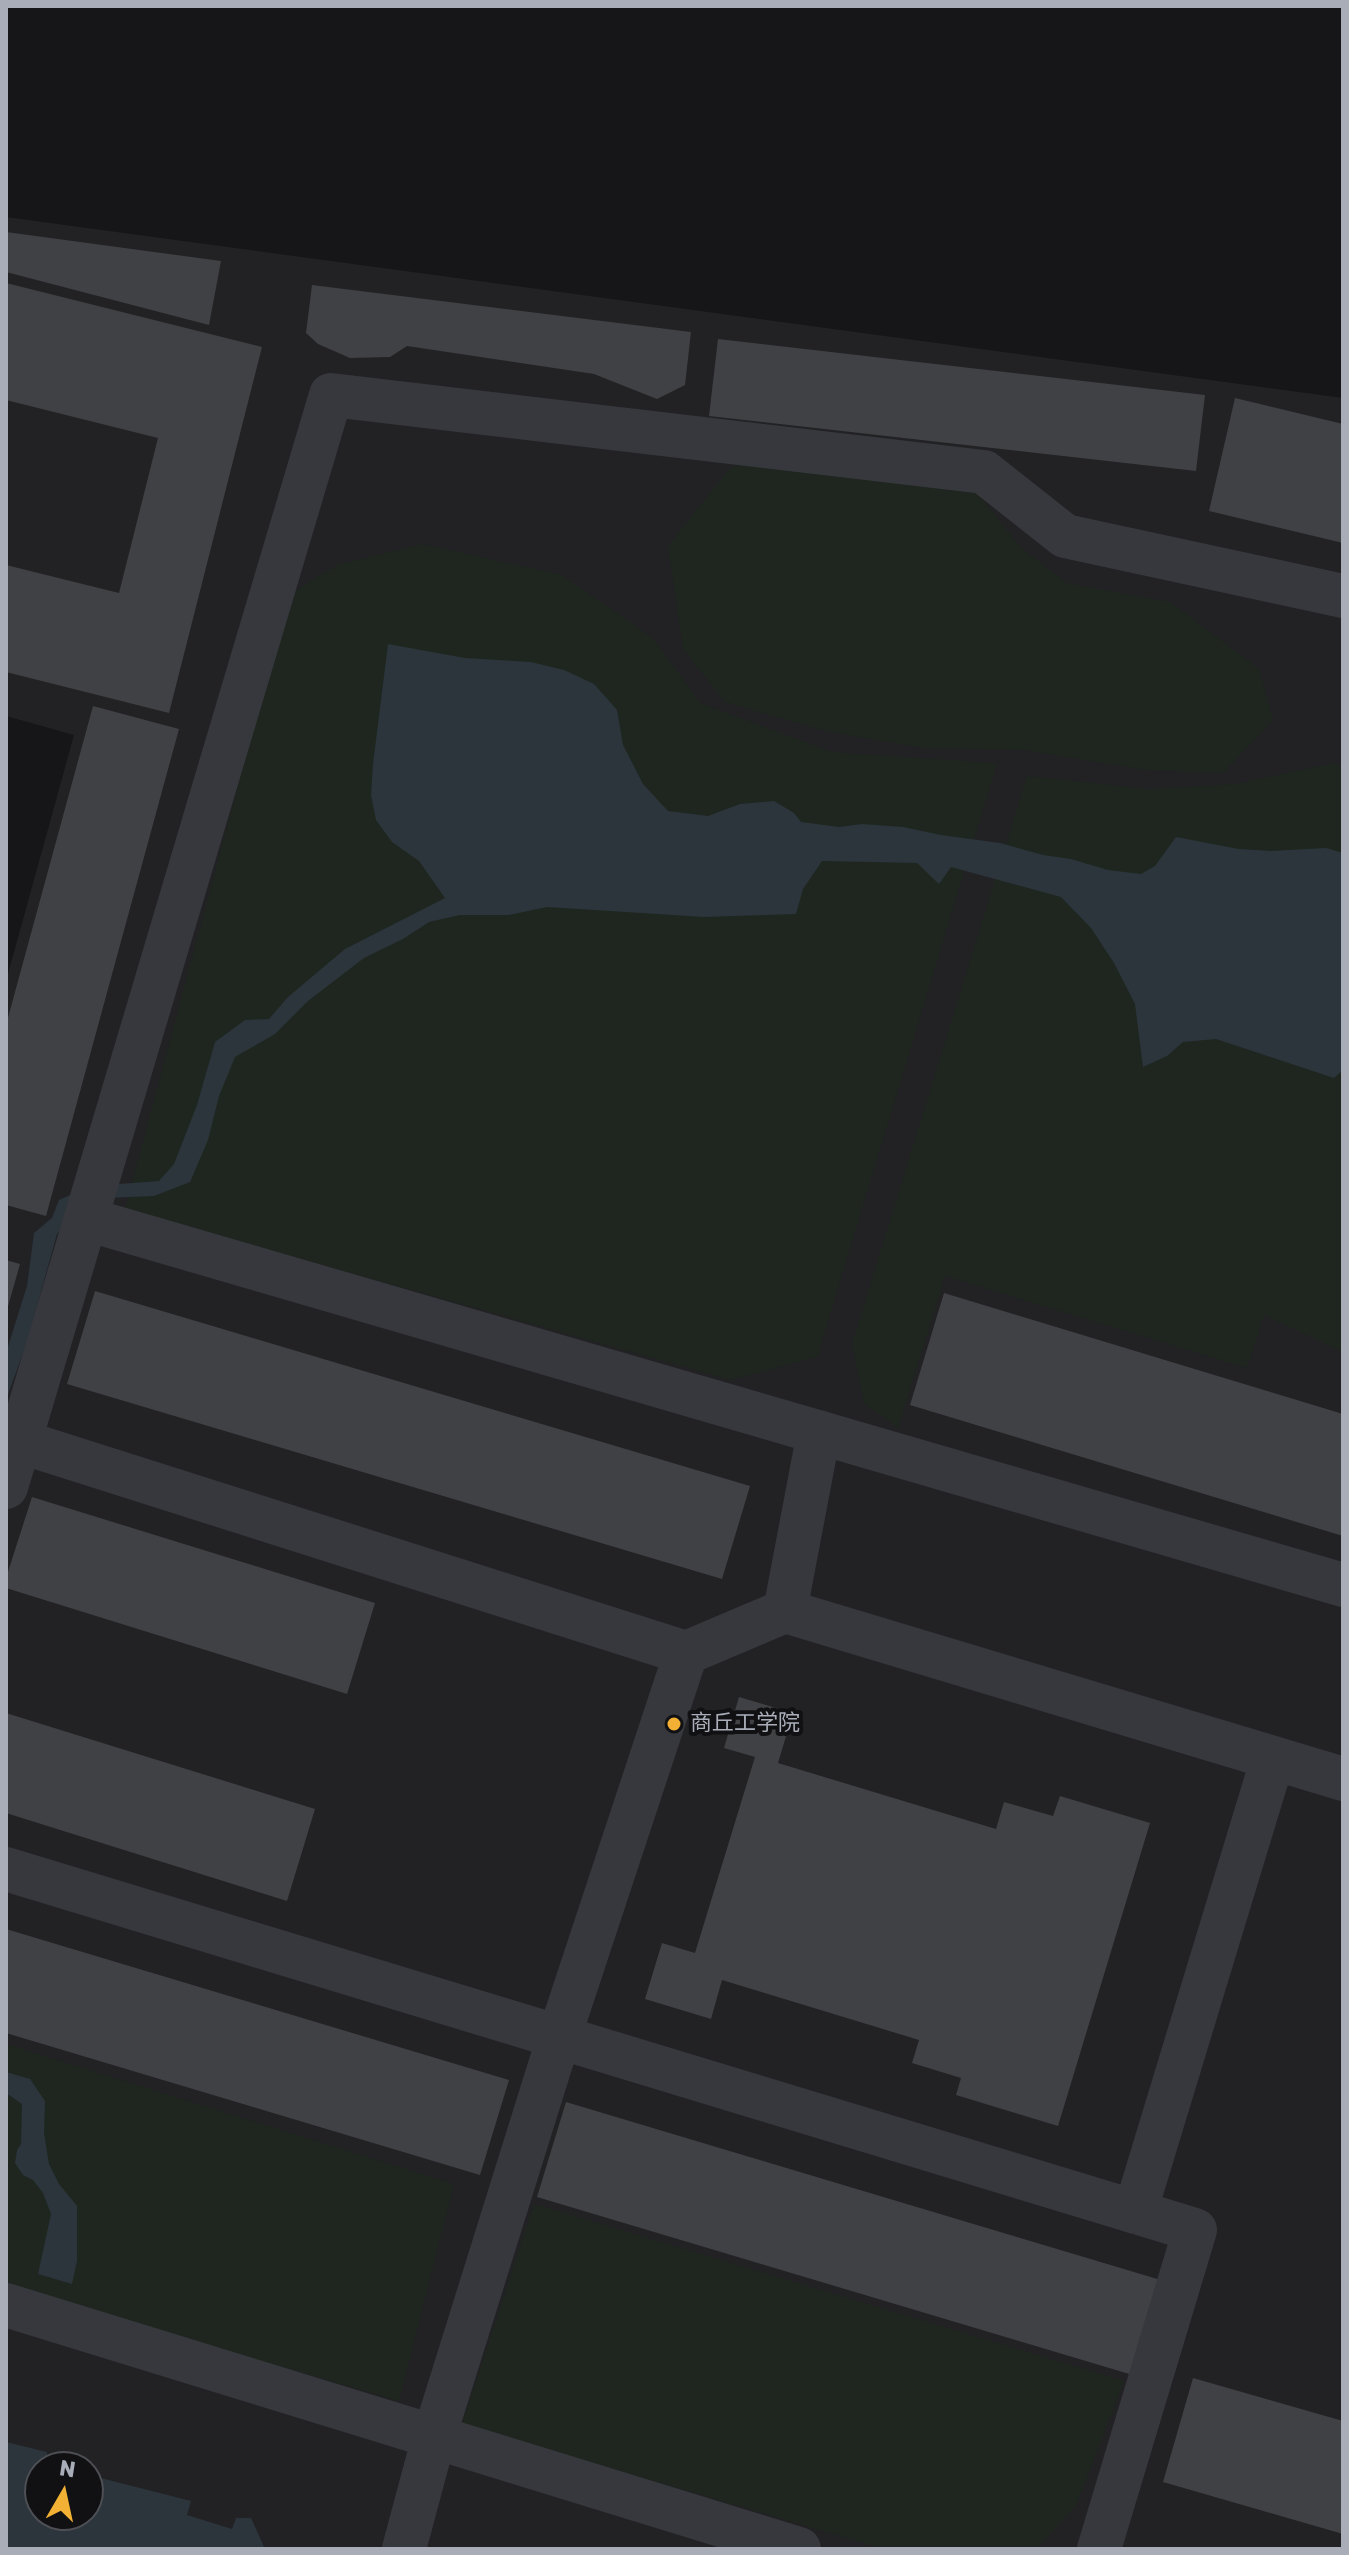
<!DOCTYPE html>
<html>
<head>
<meta charset="utf-8">
<style>
	body { margin:0 }
	#map { position:relative; width:1349px; height:2555px; overflow:hidden; background:#161618; font-family:Rubik,sans-serif }
	canvas { display:block }
	.frame { position:absolute; inset:0; border:8px solid #a8adb8; pointer-events:none }
	.north { position:absolute; left:24px; top:2451px; width:80px; height:80px; box-sizing:border-box; background:#111113; border:2px solid #4d4f55; border-radius:50%; rotate:9deg; font-size:22px; font-weight:700; line-height:32px; text-align:center; color:#a8adb8 }
	.north::after { content:''; display:block; margin:auto; width:28px; height:36px; background:#f2b134; clip-path:polygon(50% 0,100% 100%,50% 72%,0 100%) }
</style>
</head>
<body>
<div id="map">
<canvas width="1349" height="2555"></canvas>
<div class="frame"></div>
<div class="north">N</div>
</div>
<script>
const context = document.querySelector('canvas').getContext('2d');
context.lineJoin = 'round';
function paint(path, color) { context.fillStyle = color; context.fill(path, 'evenodd'); }
const shape = rows => new Path2D(rows.map(r => 'M' + r).join(''));
function strokePath(path, color, width, dash) { context.strokeStyle = color; context.lineWidth = width; context.lineCap = dash ? 'butt' : 'round'; context.setLineDash(dash || []); context.stroke(path); }
function write(font, color, halo, rows, align = 'center') {
  context.font = font + ' Rubik,"Noto Sans SC",sans-serif'; context.lineWidth = 8; context.setLineDash([]); context.textBaseline = 'middle'; context.strokeStyle = halo; context.fillStyle = color; for (const [text, x, y, turn = 0] of rows) {
    context.save(); context.translate(x, y); context.rotate((+turn || 0) * Math.PI / 180); context.textAlign = isNaN(turn) ? turn : align; if (halo) context.strokeText(text, 0, 0); context.fillText(text, 0, 0); context.restore();
  }
}
paint(shape([
	[6,217,1343,398,1343,2549,6,2549,6,981,74,735,6,716],
	[40,2467,88,2467,88,2515,40,2515]
]), '#222225');
paint(shape([
	[757,460,974,488,1018,545,1066,583,1170,602,1259,669,1273,720,1223,773,1147,770,1023,750,923,748,825,731,725,702,683,649,668,546,730,468],
	[423,544,562,575,654,639,700,703,832,752,997,763,817,1357,731,1380,125,1209,289,595,337,565],
	[1334,763,1343,767,1343,1352,1264,1315,1247,1368,945,1276,898,1428,864,1403,852,1344,1027,776,1149,789,1235,784],
	[6,2044,454,2184,399,2401,6,2286],
	[534,2204,1124,2381,1076,2506,1036,2549,884,2549,462,2424]
]), '#1e261f');
paint(shape([
	[388,644,465,658,531,662,564,670,594,684,617,710,623,745,643,784,668,811,708,816,740,804,774,801,794,813,801,822,839,827,862,824,903,827,941,835,1000,843,1043,855,1071,859,1108,870,1141,874,1155,866,1176,837,1239,849,1271,851,1326,848,1343,853,1343,971,1341,995,1343,1070,1334,1078,1216,1039,1183,1042,1167,1056,1143,1067,1135,1004,1114,963,1091,928,1061,897,951,867,939,884,917,863,822,861,803,889,796,914,704,917,547,907,509,915,460,915,429,922,403,939,364,958,308,1001,275,1034,235,1057,219,1096,208,1140,190,1182,154,1196,106,1198,72,1214,57,1234,26,1345,6,1400,6,1353,27,1286,34,1233,52,1218,59,1200,81,1190,119,1184,159,1181,174,1164,197,1105,215,1042,245,1020,269,1019,288,997,345,949,445,898,419,861,392,842,376,820,371,795,373,764],
	[6,2072,30,2079,45,2101,44,2133,49,2164,59,2184,77,2206,77,2261,72,2284,38,2274,51,2214,43,2193,33,2180,23,2175,15,2163,17,2150,21,2144,22,2104,6,2093],
	[6,2442,47,2452,47,2465,50,2467,40,2467,40,2515,88,2515,89,2475,191,2501,187,2515,232,2529,236,2518,251,2518,265,2549,6,2549]
]), '#2c353c');
paint(shape([
	[6,232,221,261,209,325,6,272],
	[6,283,262,347,169,713,6,672,6,565,119,593,158,438,6,400],
	[312,285,691,332,685,385,657,399,594,374,407,346,390,357,350,358,318,344,306,333],
	[718,339,1205,395,1196,471,709,416],
	[1235,398,1343,424,1343,543,1209,511],
	[93,706,179,729,46,1216,6,1205,6,1025],
	[6,1260,20,1264,7,1310,6,1310],
	[95,1291,750,1486,722,1579,67,1384],
	[944,1293,1343,1414,1343,1536,910,1405],
	[32,1497,375,1603,347,1694,6,1588,6,1578],
	[739,1697,793,1713,778,1763,996,1829,1004,1802,1053,1816,1060,1796,1150,1823,1058,2126,956,2095,961,2078,912,2063,919,2040,722,1980,711,2019,645,1999,662,1943,695,1953,755,1757,724,1748],
	[6,1713,315,1809,287,1901,6,1813],
	[6,1929,509,2080,480,2175,6,2033],
	[566,2102,1164,2281,1136,2376,537,2197],
	[1193,2378,1343,2421,1343,2534,1163,2482]
]), '#404145');
strokePath(shape([
	[86,1219,1343,1585],
	[6,1437,686,1653,785,1611,1343,1779],
	[6,1487,331,395,984,472,1065,536,1343,596],
	[785,1611,819,1432],
	[6,1869,1195,2230,1099,2549],
	[1135,2212,1273,1758],
	[6,2305,799,2549],
	[404,2549,434,2437,559,2037,686,1653]
]), '#37383d', 44);
for (const [x, y, r, color] of [
	[674,1724,8,"#f2b134"]
]) { const dot = new Path2D(); dot.arc(x, y, r, 0, 2 * Math.PI); context.fillStyle = color; context.fill(dot); strokePath(dot, '#111113', 3); }
write('22px', '#a8adb8', '#111113', [
	["商丘工学院",690,1724]
], 'left');
</script>
</body>
</html>
